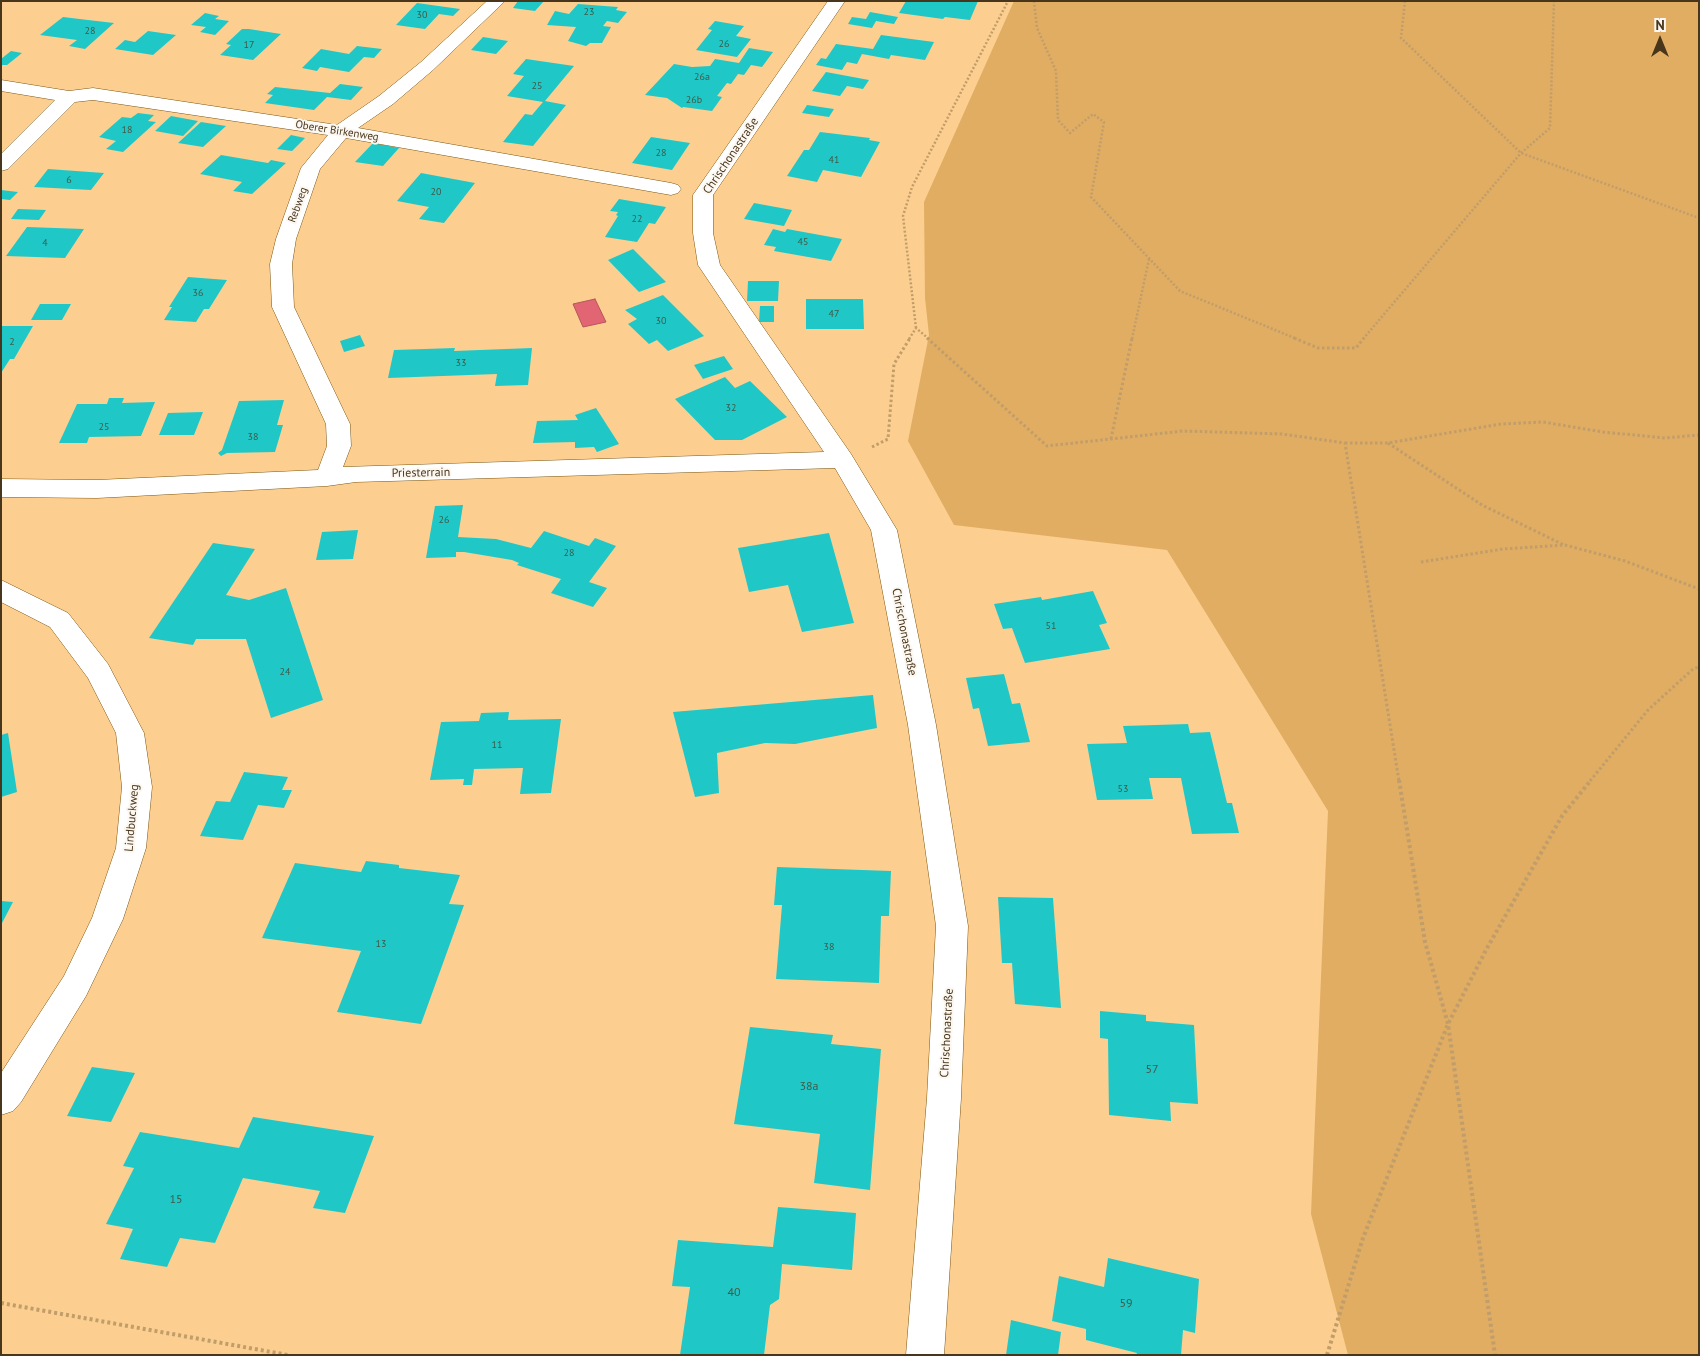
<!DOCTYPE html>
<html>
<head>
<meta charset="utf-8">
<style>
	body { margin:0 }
	#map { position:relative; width:1700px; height:1356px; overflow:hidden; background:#fccf90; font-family:"PT Sans",sans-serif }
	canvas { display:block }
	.frame { position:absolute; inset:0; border:2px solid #48361c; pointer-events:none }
	.north { position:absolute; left:1635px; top:15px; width:50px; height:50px; -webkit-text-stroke:4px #fcf8f1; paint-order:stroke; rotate:0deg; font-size:14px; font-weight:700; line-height:20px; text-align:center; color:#48361c }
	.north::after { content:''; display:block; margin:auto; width:18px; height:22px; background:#48361c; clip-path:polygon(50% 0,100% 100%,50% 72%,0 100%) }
</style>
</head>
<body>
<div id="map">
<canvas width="1700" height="1356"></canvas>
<div class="frame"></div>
<div class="north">N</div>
</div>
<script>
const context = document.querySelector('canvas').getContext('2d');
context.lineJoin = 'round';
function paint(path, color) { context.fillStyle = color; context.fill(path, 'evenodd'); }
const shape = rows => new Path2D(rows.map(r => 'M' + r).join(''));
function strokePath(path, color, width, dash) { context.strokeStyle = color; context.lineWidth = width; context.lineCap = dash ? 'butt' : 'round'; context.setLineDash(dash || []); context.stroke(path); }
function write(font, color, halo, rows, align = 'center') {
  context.font = font + ' "PT Sans",sans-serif'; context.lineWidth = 4; context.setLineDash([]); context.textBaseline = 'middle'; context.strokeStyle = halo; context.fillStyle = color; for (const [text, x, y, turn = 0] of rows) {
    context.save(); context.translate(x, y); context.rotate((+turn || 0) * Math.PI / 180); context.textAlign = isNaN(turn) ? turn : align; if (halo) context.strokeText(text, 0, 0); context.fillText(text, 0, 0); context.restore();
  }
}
paint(shape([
	[1014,1,1699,1,1699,1355,1348,1355,1311,1214,1328,811,1167,550,954,525,908,441,929,335,925,298,924,202]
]), '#e0ad62');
const water = shape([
	[595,299,606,322,583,327,573,304,595,299]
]);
paint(water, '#e16573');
strokePath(water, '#b35759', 1);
paint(shape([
	[518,1,544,1,535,11,513,8],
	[906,1,978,1,970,20,945,17,943,19,899,13],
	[417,3,460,9,453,16,439,14,425,29,396,25],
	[578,4,618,7,616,10,627,12,618,23,607,21,603,26,611,27,602,43,590,43,586,46,568,41,576,27,547,25,555,11,569,14],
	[870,12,898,17,894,24,876,21,872,28,848,24,852,17,866,19],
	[205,13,219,16,215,19,229,21,215,35,200,32,206,27,191,25],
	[63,17,88,20,114,23,85,49,69,46,77,40,40,35],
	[715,21,744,26,736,36,751,39,737,57,696,50,712,30,708,29],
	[242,29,249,29,281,34,253,60,220,55,231,45,226,44],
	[148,31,176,35,153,55,115,49,125,40,135,42],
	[881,35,934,42,925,60,891,55,889,59,862,54,857,64,847,62,842,70,816,65,821,58,826,59,836,44,873,49],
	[483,37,508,41,496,54,471,50],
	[357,46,382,49,374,58,364,57,349,72,320,67,317,71,302,68,321,49,349,54],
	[749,48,773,52,762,67,751,65,744,75,738,74,731,84,727,83,717,96,722,97,712,111,683,107,682,108,667,98,645,95,674,64,692,67,710,66,715,59,739,63],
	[11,51,22,53,7,65,1,65,1,59],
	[526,59,574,66,545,101,566,105,533,146,503,142,525,114,532,115,543,102,507,96,524,76,513,74],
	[826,72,869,80,863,89,847,86,840,96,812,91],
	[340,84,363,87,351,100,327,97,314,110,265,103,273,95,267,94,275,87,330,93],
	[807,105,834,109,829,117,802,113],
	[138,113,154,115,148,121,156,122,123,152,106,149,116,141,99,137,122,117,131,118],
	[171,116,198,121,183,136,155,131],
	[201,122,226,126,203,147,178,143],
	[820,132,870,138,869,140,880,142,861,177,823,170,817,182,787,176,804,150,809,150],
	[291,135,305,138,292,151,277,149],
	[651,137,690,143,672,170,632,163],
	[373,143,399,148,383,166,355,162],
	[221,155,268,163,271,160,286,163,252,194,233,191,242,182,200,174],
	[48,169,104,173,91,190,34,187],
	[421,173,475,183,444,223,419,219,429,207,397,201],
	[1,190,18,192,10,200,1,199],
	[619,199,666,207,655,224,649,223,637,242,605,237,618,216,616,215,618,212,610,211],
	[754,203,792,210,784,226,744,219],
	[18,209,46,210,39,220,11,219],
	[27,227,84,229,65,258,6,256],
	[773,229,785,232,787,229,842,239,831,261,774,251,776,247,764,245],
	[633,249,666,282,639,292,608,260],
	[188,277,227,280,209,309,204,309,196,322,164,320,172,307,169,307],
	[748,281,779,281,778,301,747,301],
	[663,295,704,336,668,351,657,340,649,344,628,324,637,319,625,310],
	[806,299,863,299,864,329,806,329],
	[40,304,71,304,62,320,31,320],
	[760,306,774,306,774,322,759,322],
	[1,326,33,326,14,359,10,359,1,373],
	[360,335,365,346,344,352,340,341],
	[455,348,454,351,532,348,528,385,495,386,497,374,388,378,394,350],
	[724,356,733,369,703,379,694,365],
	[725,377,735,388,750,381,787,417,742,440,715,440,675,399],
	[109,398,124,398,122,403,155,402,141,436,89,437,87,443,59,443,77,404,107,404],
	[284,400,277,425,283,425,275,452,227,453,221,456,218,453,222,450,239,401],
	[596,408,619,444,597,452,594,447,575,448,575,442,533,443,537,421,578,420,575,415],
	[203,412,194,435,159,435,168,413],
	[463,505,458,537,496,539,531,548,544,531,589,546,595,538,616,546,589,582,607,588,593,607,551,593,561,579,517,565,519,563,512,560,464,552,456,552,456,557,426,558,435,506],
	[358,530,353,559,316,560,322,532],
	[829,533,854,623,802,632,788,585,749,592,738,548],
	[213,543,255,549,226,595,249,600,286,588,323,700,271,718,246,639,196,639,193,645,149,638],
	[1093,591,1107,623,1099,625,1110,649,1025,663,1012,628,1003,629,994,604,1041,597,1042,600],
	[1004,674,1012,704,1020,703,1030,742,988,746,979,708,973,709,966,678],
	[873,695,877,728,795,744,765,743,717,753,719,793,695,797,673,712],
	[509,712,508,720,561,719,551,793,520,794,523,768,474,769,472,785,463,785,464,779,430,780,441,722,479,721,481,713],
	[1188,724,1190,733,1210,732,1227,803,1232,803,1239,833,1192,834,1181,778,1149,778,1153,799,1097,800,1087,744,1127,743,1123,726],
	[8,733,17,792,1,797,1,735],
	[244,772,288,777,282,790,292,790,284,808,258,805,243,840,200,836,216,801,230,802],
	[366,861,399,865,399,868,460,875,449,904,464,905,421,1024,337,1012,361,951,262,938,295,863,361,872],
	[777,867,891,871,889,916,881,916,879,983,776,979,782,905,774,905],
	[998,897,1053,898,1061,1008,1015,1004,1012,963,1002,963],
	[1,901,13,902,1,925],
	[1100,1011,1146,1015,1146,1021,1194,1025,1198,1104,1170,1102,1171,1121,1109,1115,1108,1039,1100,1038],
	[750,1027,833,1035,831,1044,881,1049,870,1190,814,1183,820,1134,734,1124],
	[92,1067,135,1073,111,1122,67,1116],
	[253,1117,374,1136,345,1213,313,1208,320,1191,243,1178,215,1243,180,1238,167,1267,120,1259,133,1229,106,1224,134,1168,123,1166,140,1132,239,1148],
	[778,1207,856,1213,852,1270,782,1264,779,1299,770,1305,764,1355,680,1355,690,1287,672,1286,678,1240,773,1247],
	[1108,1258,1199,1279,1195,1333,1183,1330,1181,1355,1136,1355,1137,1353,1086,1340,1086,1329,1052,1321,1059,1276,1104,1287],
	[1011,1320,1061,1332,1058,1355,1006,1355]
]), '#20c7c7');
const minor = shape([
	[487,1,505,1,433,70,393,104,358,128,671,183,678,185,681,189,678,193,671,195,346,138,320,169,296,239,292,264,294,307,350,424,351,446,343,467,824,452,698,265,693,233,693,195,828,1,845,1,713,195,713,233,720,265,851,454,897,530,936,725,968,926,961,1098,944,1355,906,1355,927,1098,936,926,908,725,871,530,835,468,356,482,327,486,97,498,1,497,1,479,97,480,318,470,327,446,326,424,272,307,270,264,276,239,301,168,328,135,93,100,75,102,8,169,1,171,1,154,55,100,1,91,1,80,69,91,93,88,337,125,379,96,421,62,487,1],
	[1,580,68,613,108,664,144,733,152,787,146,848,123,919,86,996,21,1102,13,1111,1,1115,1,1073,64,976,92,918,116,848,122,787,116,733,88,678,50,627,1,602,1,580]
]);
strokePath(minor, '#7d5612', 1);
strokePath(shape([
	[1034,1,1037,28,1056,71,1058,120,1070,133,1093,114,1104,122,1091,197,1180,291,1297,339],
	[1405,1,1401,38,1521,153,1699,218],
	[916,328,903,216,912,187,1008,1],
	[909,339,916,328,929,339],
	[1132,339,1149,259],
	[1363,339,1521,153,1550,128,1554,1]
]), '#c19d6a', 2.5, [2, 2]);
strokePath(shape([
	[927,338,1047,446,1183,431,1282,434,1345,443,1399,781],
	[1294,338,1318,348,1356,348,1364,338],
	[1111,439,1132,338],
	[1345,443,1388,443,1501,424,1543,422,1603,432,1665,438,1699,435],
	[1388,443,1482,505,1564,545],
	[872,447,888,439,894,364,910,338],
	[1421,562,1503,549,1565,545,1625,561,1699,589],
	[1590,781,1648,710,1693,669,1699,667]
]), '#c19d6a', 3, [2.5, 2.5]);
strokePath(shape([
	[1399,780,1425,942,1448,1024,1495,1355],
	[1,1303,288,1355],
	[1327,1355,1363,1238,1448,1024,1486,950,1562,816,1591,780]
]), '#c19d6a', 4, [3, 3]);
paint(minor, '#fff');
write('10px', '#3e5a47', null, [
	["23",589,12],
	["30",422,15],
	["28",90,31],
	["26",724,44],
	["17",249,45],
	["26a",702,77],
	["25",537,86],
	["26b",694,100],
	["18",127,130],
	["28",661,153],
	["41",834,160],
	["6",69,180],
	["20",436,192],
	["22",637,219],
	["45",803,242],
	["4",45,243],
	["36",198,293],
	["47",834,314],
	["30",661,321],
	["2",12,342],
	["33",461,363],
	["32",731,408],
	["25",104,427],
	["38",253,437],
	["26",444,520],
	["28",569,553],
	["51",1051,626],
	["24",285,672],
	["11",497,745],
	["53",1123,789],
	["13",381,944],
	["38",829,947]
]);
write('11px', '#48361c', '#fcf8f1', [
	["Oberer Birkenweg",337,131,9],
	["Rebweg",298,205,-70]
]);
write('12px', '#48361c', '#fcf8f1', [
	["Chrischonastraße",731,156,-56],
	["Priesterrain",421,473,-1],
	["Chrischonastraße",904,632,79],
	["Lindbuckweg",132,818,-85],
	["Chrischonastraße",947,1033,-87]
]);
write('12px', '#3e5a47', null, [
	["57",1152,1070],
	["38a",809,1087],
	["15",176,1200],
	["40",734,1293],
	["59",1126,1304]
]);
</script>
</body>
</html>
